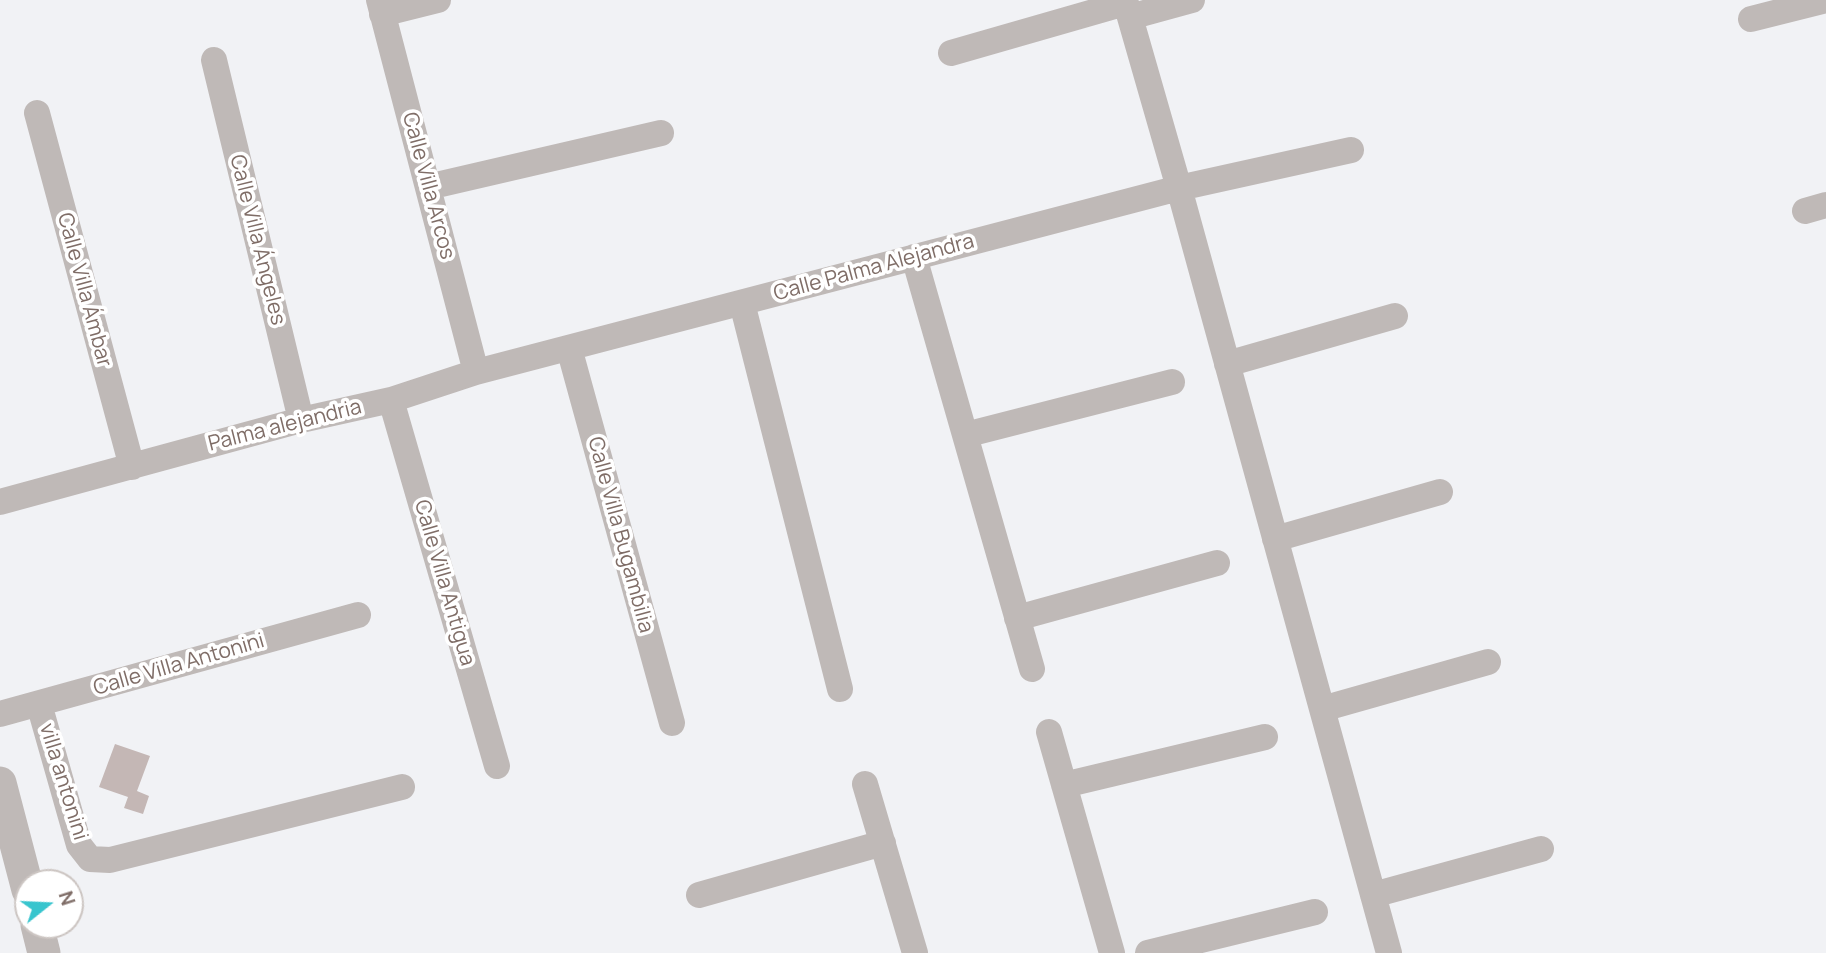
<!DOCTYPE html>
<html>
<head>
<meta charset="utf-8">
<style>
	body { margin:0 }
	#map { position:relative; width:1826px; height:953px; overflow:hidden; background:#f1f2f5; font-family:Manrope,sans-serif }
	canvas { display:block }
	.north { position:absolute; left:14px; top:869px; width:70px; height:70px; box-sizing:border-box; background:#fff; border:2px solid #ccc5c2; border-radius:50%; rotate:72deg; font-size:19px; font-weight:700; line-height:28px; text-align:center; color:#7f6d67 }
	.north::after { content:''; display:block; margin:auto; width:24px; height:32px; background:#38c5ce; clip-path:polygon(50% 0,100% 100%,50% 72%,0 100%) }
</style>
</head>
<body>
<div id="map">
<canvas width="1826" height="953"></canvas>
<div class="north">N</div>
</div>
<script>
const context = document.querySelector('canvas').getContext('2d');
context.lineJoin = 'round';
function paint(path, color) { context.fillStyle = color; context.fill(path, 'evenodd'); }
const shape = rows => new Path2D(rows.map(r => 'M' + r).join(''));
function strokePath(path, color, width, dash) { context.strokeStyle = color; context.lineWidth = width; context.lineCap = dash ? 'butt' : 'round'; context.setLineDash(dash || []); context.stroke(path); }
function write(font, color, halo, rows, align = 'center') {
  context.font = font + ' Manrope,sans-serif'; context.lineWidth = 7; context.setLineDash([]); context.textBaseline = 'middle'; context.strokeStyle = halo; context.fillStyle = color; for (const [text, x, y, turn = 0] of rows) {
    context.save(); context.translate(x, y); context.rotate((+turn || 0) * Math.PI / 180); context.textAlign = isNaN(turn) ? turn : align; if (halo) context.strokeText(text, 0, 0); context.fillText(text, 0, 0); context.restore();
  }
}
paint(shape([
	[115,744,150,756,137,791,149,796,143,814,124,808,128,797,99,787]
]), '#c4b7b5');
strokePath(shape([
	[379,0,476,372],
	[1125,0,1179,188,1389,953],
	[382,14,438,0],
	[1130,17,1192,0],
	[1751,19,1826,0],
	[951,53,1125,3],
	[214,60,301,420],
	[37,113,132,467],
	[428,187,661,133],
	[1805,211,1826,205],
	[914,257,1032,669],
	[742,303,840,689],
	[569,348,672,723],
	[1227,364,1395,316],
	[391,400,497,766],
	[965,435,1172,382],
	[0,502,301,420,391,400,476,372,1179,188,1351,150],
	[1275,539,1440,492],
	[1017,618,1217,563],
	[39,704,79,845,90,859,110,860,402,787],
	[1322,709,1488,662],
	[0,714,358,615],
	[1049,732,1112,953],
	[865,784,915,953],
	[1064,785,1265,737],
	[699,895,883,843],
	[1373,895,1541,849],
	[1148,953,1315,912]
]), '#bfb9b7', 26);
strokePath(shape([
	[0,783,28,890],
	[37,925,44,953]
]), '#bfb9b7', 33);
write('21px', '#7f6d67', '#fff', [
	["Calle Villa Arcos",428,186,75],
	["Calle Villa Ángeles",257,240,76],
	["Calle Palma Alejandra",874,268,-15],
	["Calle Villa Ámbar",84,290,75],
	["Palma alejandria",285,426,-14],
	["Calle Villa Bugambilia",620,535,75],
	["Calle Villa Antigua",444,583,74],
	["Calle Villa Antonini",179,665,-16],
	["villa antonini",63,782,73]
]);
</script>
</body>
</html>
